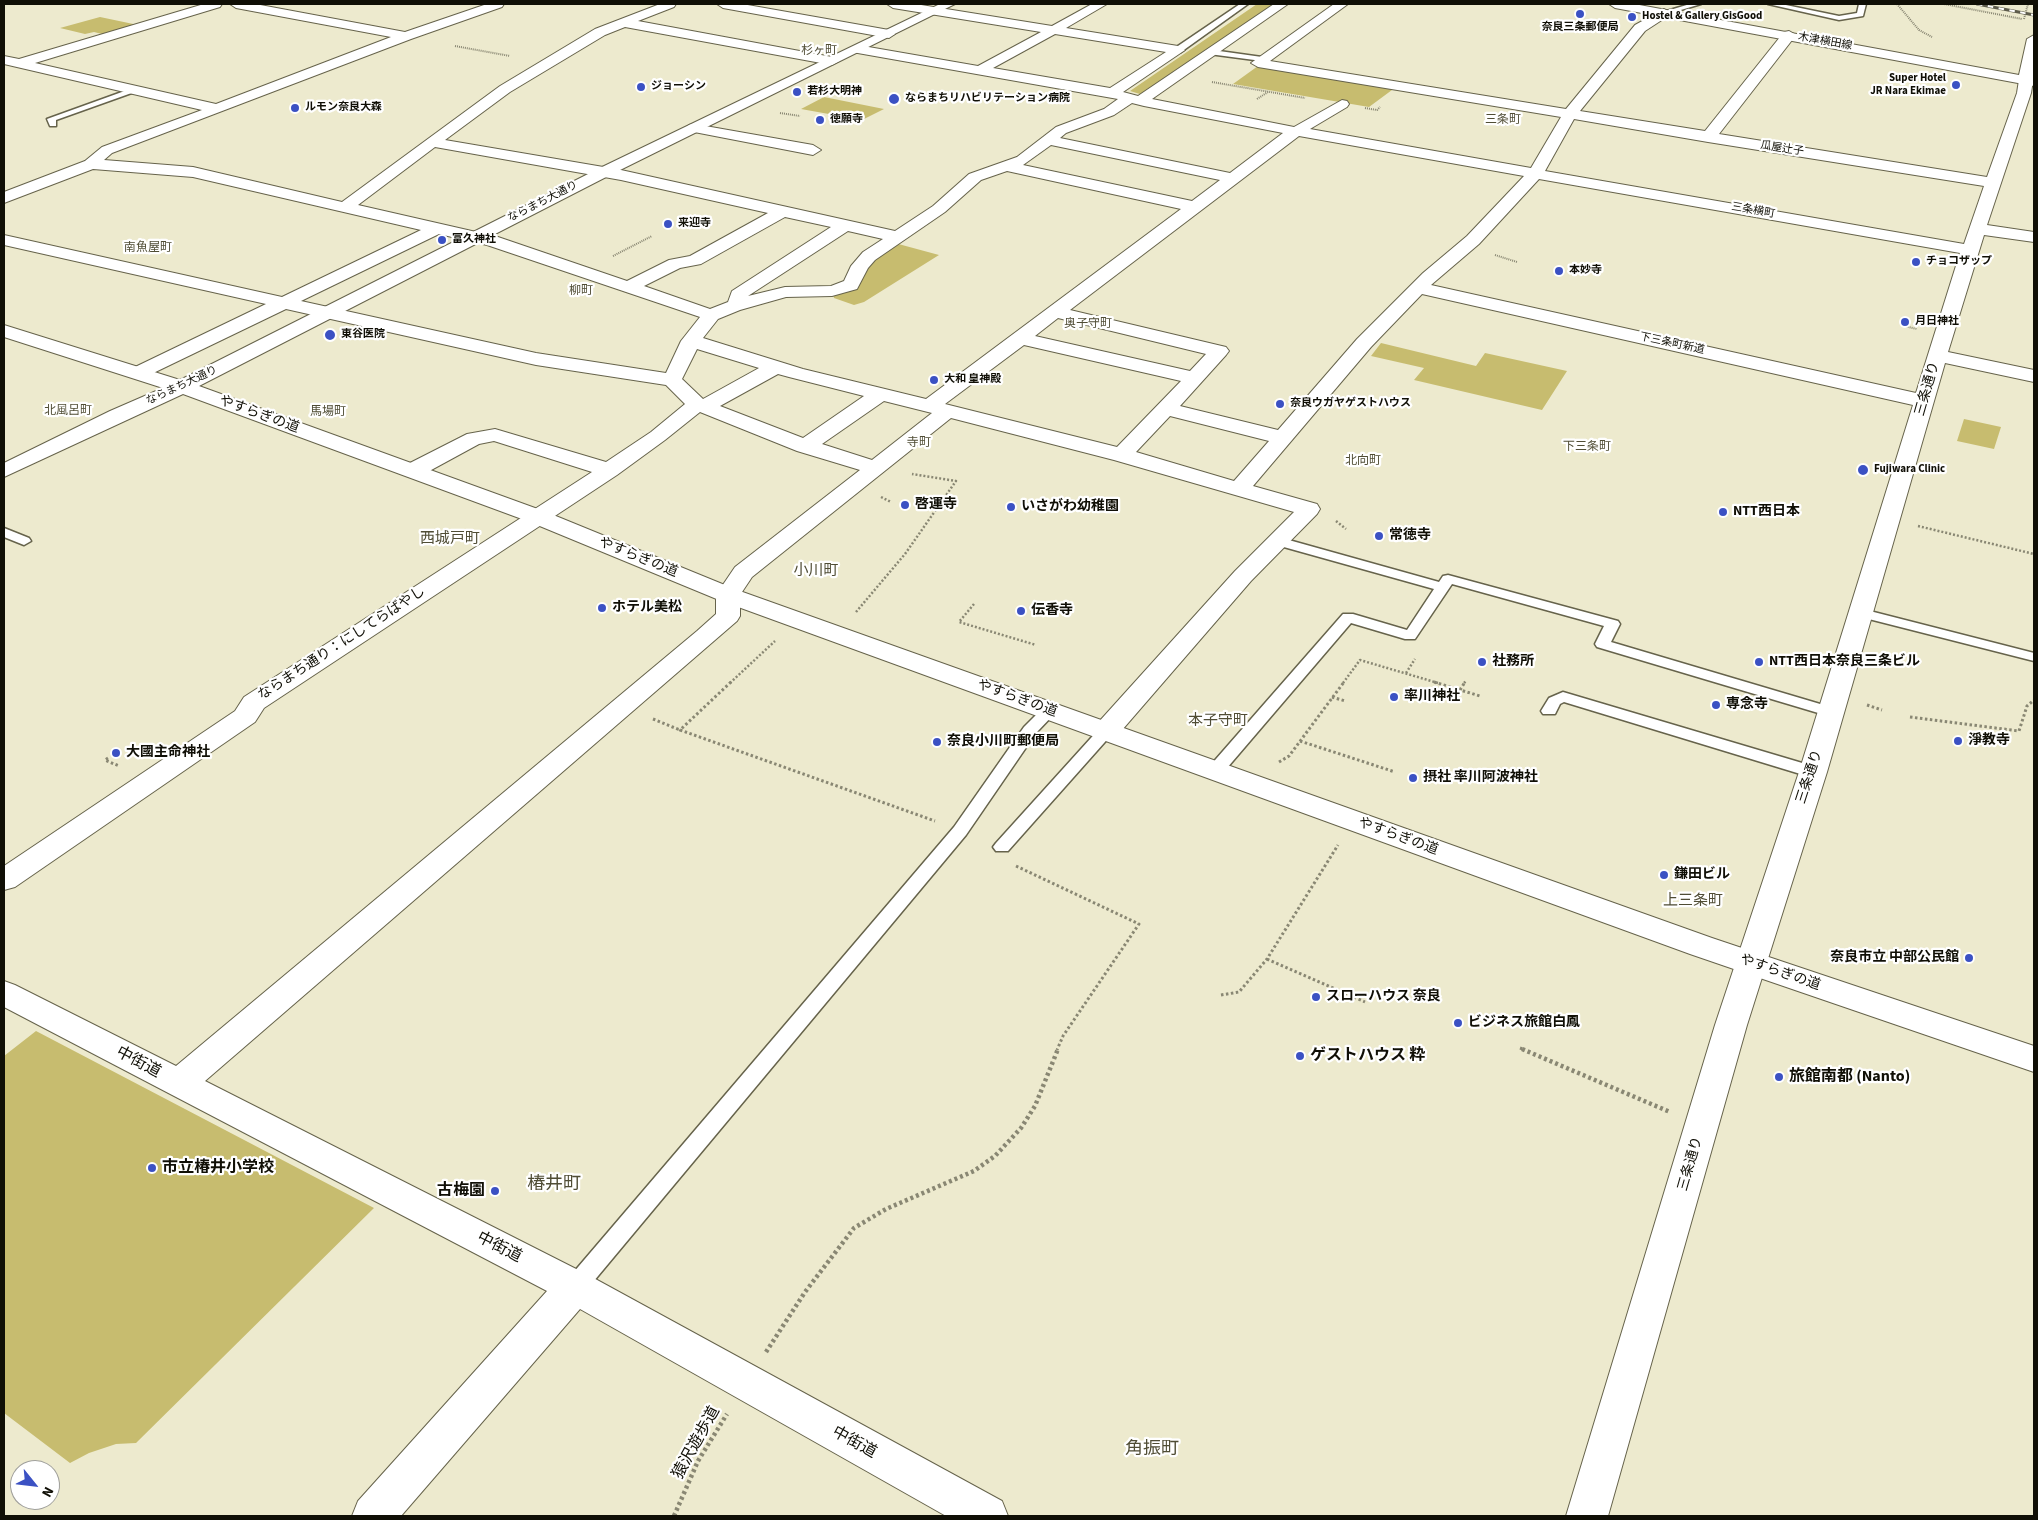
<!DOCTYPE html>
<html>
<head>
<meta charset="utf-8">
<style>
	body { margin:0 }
	#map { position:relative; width:2038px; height:1520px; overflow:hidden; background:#edeace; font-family:"Source Sans 3",sans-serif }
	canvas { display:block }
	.frame { position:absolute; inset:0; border:5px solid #100f06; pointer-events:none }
	.north { position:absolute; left:10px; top:1460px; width:50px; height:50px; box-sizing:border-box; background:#fff; border:1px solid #9f9f9b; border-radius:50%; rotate:119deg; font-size:14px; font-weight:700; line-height:20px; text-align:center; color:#100f06 }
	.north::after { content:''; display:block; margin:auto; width:18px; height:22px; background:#3b51c3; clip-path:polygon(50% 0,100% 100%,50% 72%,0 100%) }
</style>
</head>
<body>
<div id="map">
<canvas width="2038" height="1520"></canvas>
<div class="frame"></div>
<div class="north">N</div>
</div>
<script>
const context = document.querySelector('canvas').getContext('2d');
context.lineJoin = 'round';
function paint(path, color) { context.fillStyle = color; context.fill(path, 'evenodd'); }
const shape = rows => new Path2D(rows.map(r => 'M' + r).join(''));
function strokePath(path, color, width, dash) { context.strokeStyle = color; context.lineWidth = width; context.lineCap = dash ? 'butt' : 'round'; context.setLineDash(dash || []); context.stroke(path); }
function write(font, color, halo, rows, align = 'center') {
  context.font = font + ' "Source Sans 3","Noto Sans JP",sans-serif'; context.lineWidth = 4.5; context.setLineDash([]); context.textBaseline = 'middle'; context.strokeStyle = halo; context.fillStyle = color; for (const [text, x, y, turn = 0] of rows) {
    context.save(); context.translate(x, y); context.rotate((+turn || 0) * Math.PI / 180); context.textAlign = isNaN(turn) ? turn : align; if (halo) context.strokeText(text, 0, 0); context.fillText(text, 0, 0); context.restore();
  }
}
paint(shape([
	[1257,4,1275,4,1143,95,1130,91],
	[100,17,138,25,106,35,94,32,85,34,60,28],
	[1258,66,1388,87,1392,90,1369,107,1233,84],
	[824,97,884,109,862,120,801,109],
	[891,242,939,255,864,302,854,305,834,298,832,291],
	[1381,343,1476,366,1485,353,1567,371,1542,410,1414,380,1424,368,1371,356],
	[1964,419,2001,427,1994,449,1957,441],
	[36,1031,374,1208,136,1443,116,1444,89,1453,70,1463,4,1413,4,1056]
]), '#c7bc6f');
const lane = shape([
	[1240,4,1248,4,1181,52,1175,52,1175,48,1240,4],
	[1690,4,1701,4,1664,15,1660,13,1690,4],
	[1768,4,1781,4,1839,16,1857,13,1859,4,1866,4,1863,16,1839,20,1768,4],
	[1212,50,1262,57,1266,59,1262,61,1209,54,1209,50,1212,50],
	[133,88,140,90,56,120,56,126,50,126,47,119,133,88],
	[4,528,29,538,31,541,24,545,4,537,4,528],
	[1278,537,1439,582,1443,576,1448,575,1618,621,1620,624,1611,642,1837,709,1839,712,1831,717,1825,715,1597,647,1595,644,1604,626,1452,584,1415,639,1405,639,1351,623,1221,775,1209,775,1207,771,1209,767,1343,614,1353,614,1407,630,1434,589,1273,544,1271,541,1278,537],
	[1862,609,2034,653,2034,661,1857,616,1855,613,1857,610,1862,609],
	[1563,692,1819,768,1821,772,1819,776,1813,777,1807,776,1564,702,1560,704,1555,714,1543,714,1541,711,1549,698,1563,692],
	[1049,706,1057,711,1036,733,966,835,583,1294,575,1297,567,1294,564,1287,567,1280,954,827,1024,727,1043,708,1049,706],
	[1106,726,1114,731,1112,734,1008,851,996,851,993,847,996,843,1100,728,1106,726]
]);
const street = shape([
	[204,4,222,4,220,7,35,63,216,104,391,37,236,8,230,4,255,4,405,32,487,4,504,4,502,7,411,39,112,153,104,160,193,167,342,202,500,86,595,29,660,4,676,4,674,7,638,21,832,57,839,61,832,65,625,27,605,35,510,92,445,140,621,170,895,231,933,206,969,174,1017,157,1056,127,1104,109,1118,99,852,52,850,49,857,45,978,66,1041,32,893,8,887,4,915,4,1052,26,1092,4,1107,4,1066,28,1178,46,1185,50,1123,92,1138,96,1274,4,1288,4,1152,99,1294,127,1342,100,1347,101,1349,104,1347,107,1310,129,1531,168,1561,117,1258,67,1251,63,1334,4,1348,4,1270,61,1566,109,1635,25,1664,9,1670,13,1668,16,1645,31,1580,111,1705,131,1784,32,1789,31,1796,35,1719,134,1987,177,2017,93,2019,80,2026,76,2031,77,2033,80,2031,93,1987,225,2034,232,2034,242,1984,235,1948,352,2034,370,2034,382,1945,363,1827,772,1747,1025,1608,1516,1566,1516,1715,1025,1799,772,1913,405,1422,294,1371,347,1253,486,1317,504,1320,509,1317,514,1251,581,1116,737,1106,739,1096,737,1093,731,1096,725,1235,571,1294,512,1114,460,951,418,752,577,740,595,740,616,737,621,205,1081,588,1275,1002,1501,1008,1516,946,1516,580,1309,401,1516,352,1516,358,1501,547,1291,4,1007,4,981,15,985,176,1066,697,631,716,614,716,595,735,567,860,470,797,451,700,412,665,440,617,475,264,708,255,722,15,887,4,890,4,866,235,711,244,697,592,472,494,441,479,444,422,475,414,477,406,475,403,470,406,465,467,434,495,429,606,462,651,432,685,404,666,385,536,365,286,309,145,377,131,377,128,373,131,369,266,304,4,245,4,235,282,297,421,230,193,177,93,169,4,203,4,192,85,161,102,147,202,110,4,64,4,56,19,59,204,4],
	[1055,34,1166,52,1110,88,993,68,1055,34],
	[1132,103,1144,106,1283,133,1230,173,1060,138,1066,133,1114,115,1132,103],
	[1574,119,1708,142,1984,186,1964,244,1545,171,1574,119],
	[1299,136,1524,176,1467,236,1423,273,1357,339,1278,430,1180,406,1226,355,1229,351,1226,347,1070,310,1299,136],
	[1051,145,1220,180,1192,201,1023,165,1051,145],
	[435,147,621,180,768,213,690,256,669,260,627,281,498,237,358,205,435,147],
	[1007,171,1181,209,926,399,803,369,703,338,718,319,740,310,786,297,832,296,857,289,868,268,875,260,945,212,981,180,1007,171],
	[1539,179,1960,253,1916,393,1431,285,1479,244,1539,179],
	[785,217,831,227,732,291,728,302,710,309,644,286,680,268,701,264,785,217],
	[848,231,883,239,863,252,851,266,844,281,831,286,785,287,748,296,848,231],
	[439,234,487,245,700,317,681,341,666,373,536,353,301,301,439,234],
	[1058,318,1206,354,1190,371,1035,336,1058,318],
	[1024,345,1181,381,1117,447,945,404,1024,345],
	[697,349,759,368,703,399,682,379,697,349],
	[778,374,789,377,864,396,803,438,720,406,778,374],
	[884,401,932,413,872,460,822,444,884,401],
	[1170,416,1269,441,1234,481,1136,452,1170,416],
	[717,4,742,4,889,30,895,34,889,38,723,8,717,4],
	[694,124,813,145,821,150,813,155,689,131,687,128,689,125,694,124]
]);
const secondary = shape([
	[940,4,955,4,610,175,199,386,546,512,737,590,1712,938,2034,1046,2034,1072,1690,954,719,600,530,522,183,394,4,477,4,463,110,411,163,388,4,337,4,325,180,380,598,169,940,4],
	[1609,4,1634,4,2019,75,2027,39,2034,35,2034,86,1615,8,1609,4]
]);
strokePath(lane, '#66634b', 3);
strokePath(street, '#66634b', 2);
strokePath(secondary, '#66634b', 2);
strokePath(shape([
	[1897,4,1919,30,1932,37],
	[1944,4,2022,19],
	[2024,19,2028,4],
	[455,46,510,56],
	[1212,82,1305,98],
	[1257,99,1268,92],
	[1365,108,1377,110,1380,107],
	[780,113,800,116],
	[1495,255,1517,262],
	[613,256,652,236],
	[1905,324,1904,326,1917,329]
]), '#898773', 2, [1, 1]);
strokePath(shape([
	[881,497,891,502],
	[1336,521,1346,529],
	[1918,526,2034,554],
	[974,604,959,622,1036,645],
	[856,612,905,554,956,481,912,474],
	[1406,673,1415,659],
	[730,683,775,641],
	[1343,683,1360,660,1438,683],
	[1464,683,1466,681]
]), '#898773', 2.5, [2, 2]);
strokePath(shape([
	[731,682,680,730,935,821],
	[1434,682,1480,696],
	[1460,690,1465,682],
	[1332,697,1345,701],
	[1867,705,1882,710],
	[1910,717,2019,731,2027,706,2034,700],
	[653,719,680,730],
	[1300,741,1395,772],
	[108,758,105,760,119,766],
	[1279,762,1289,756,1344,682],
	[1016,866,1139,924,1063,1036,1057,1050],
	[1267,959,1365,1002],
	[1221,995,1239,992,1267,959,1338,845],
	[1520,1048,1525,1050]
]), '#898773', 3, [2.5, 2.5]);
strokePath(shape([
	[1522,1049,1670,1112],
	[766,1352,805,1292,854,1228,886,1209,974,1171,995,1156,1021,1128,1035,1106,1058,1049],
	[674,1516,698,1461,727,1414]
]), '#898773', 4.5, [3, 3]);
paint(lane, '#fff');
paint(street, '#fff');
paint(secondary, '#fff');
const rail = shape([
	[1977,4,2034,15]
]);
strokePath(rail, '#5e5c4c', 3);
strokePath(rail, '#fff', 2, [5.5]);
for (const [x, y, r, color] of [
	[1580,14,5,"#3b51c3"],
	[1632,17,5,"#3b51c3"],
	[1956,85,5,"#3b51c3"],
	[641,87,5,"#3b51c3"],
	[797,92,5,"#3b51c3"],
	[894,99,6,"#3b51c3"],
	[295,108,5,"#3b51c3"],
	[820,120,5,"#3b51c3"],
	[668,224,5,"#3b51c3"],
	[442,240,5,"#3b51c3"],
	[1916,262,5,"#3b51c3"],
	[1559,271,5,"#3b51c3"],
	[1905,322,5,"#3b51c3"],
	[330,335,6,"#3b51c3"],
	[934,380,5,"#3b51c3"],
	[1280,404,5,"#3b51c3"],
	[1863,470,6,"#3b51c3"],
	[905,505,5,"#3b51c3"],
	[1011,507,5,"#3b51c3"],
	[1723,512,5,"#3b51c3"],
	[1379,536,5,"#3b51c3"],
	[602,608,5,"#3b51c3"],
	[1021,611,5,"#3b51c3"],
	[1482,662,5,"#3b51c3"],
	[1759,662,5,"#3b51c3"],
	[1394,697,5,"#3b51c3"],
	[1716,705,5,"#3b51c3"],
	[1958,741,5,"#3b51c3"],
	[937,742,5,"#3b51c3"],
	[116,753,5,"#3b51c3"],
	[1413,778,5,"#3b51c3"],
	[1664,875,5,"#3b51c3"],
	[1969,958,5,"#3b51c3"],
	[1316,997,5,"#3b51c3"],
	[1458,1023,5,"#3b51c3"],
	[1300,1056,5,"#3b51c3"],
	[1779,1077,5,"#3b51c3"],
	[152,1168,5,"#3b51c3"],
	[495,1191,5,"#3b51c3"]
]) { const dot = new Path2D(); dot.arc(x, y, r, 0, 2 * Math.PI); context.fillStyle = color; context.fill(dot); strokePath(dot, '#fff', 2); }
write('bold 11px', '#100f06', '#fff', [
	["Hostel & Gallery GisGood",1642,17],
	["奈良三条郵便局",1580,28,"center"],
	["Super Hotel",1946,79,"right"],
	["JR Nara Ekimae",1946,92,"right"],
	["ジョーシン",651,87],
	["若杉大明神",807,92],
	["ならまちリハビリテーション病院",905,99],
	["ルモン奈良大森",305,108],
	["徳願寺",830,120],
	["来迎寺",678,224],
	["富久神社",452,240],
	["チョコザップ",1926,262],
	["本妙寺",1569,271],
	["月日神社",1915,322],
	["東谷医院",341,335],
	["大和 皇神殿",944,380],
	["奈良ウガヤゲストハウス",1290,404],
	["Fujiwara Clinic",1874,470]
], 'left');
write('11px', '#100f06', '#fff', [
	["木津横田線",1825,42,10],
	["瓜屋辻子",1782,149,9],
	["ならまち大通り",543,202,-27],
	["三条横町",1753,211,10],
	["下三条町新道",1672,344,12],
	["ならまち大通り",182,386,-25]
]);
write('12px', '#504d35', '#fff', [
	["杉ヶ町",819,51],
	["三条町",1503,120],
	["南魚屋町",148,248],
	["柳町",581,291],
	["奥子守町",1088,324],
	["北風呂町",68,411],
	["馬場町",328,412],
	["寺町",919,443],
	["下三条町",1587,447],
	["北向町",1363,461]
]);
write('14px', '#100f06', '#fff', [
	["三条通り",1928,389,-74],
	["やすらぎの道",259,415,20],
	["やすらぎの道",638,558,22],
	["ならまち通り：にしてらばやし",342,644,-33],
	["やすらぎの道",1017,699,20],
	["三条通り",1810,777,-72],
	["やすらぎの道",1398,837,20],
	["やすらぎの道",1780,973,19],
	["三条通り",1691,1164,-74]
]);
write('bold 14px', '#100f06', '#fff', [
	["啓運寺",915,505],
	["いさがわ幼稚園",1021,507],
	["NTT西日本",1733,512],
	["常徳寺",1389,536],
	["ホテル美松",612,608],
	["伝香寺",1031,611],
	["社務所",1492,662],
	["NTT西日本奈良三条ビル",1769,662],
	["率川神社",1404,697],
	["専念寺",1726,705],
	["淨教寺",1968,741],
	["奈良小川町郵便局",947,742],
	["大國主命神社",126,753],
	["摂社 率川阿波神社",1423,778],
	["鎌田ビル",1674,875],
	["奈良市立 中部公民館",1959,958,"right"],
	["スローハウス 奈良",1326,997],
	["ビジネス旅館白鳳",1468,1023]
], 'left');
write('15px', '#504d35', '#fff', [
	["西城戸町",450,540],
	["小川町",816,572],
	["本子守町",1218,722],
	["上三条町",1693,902]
]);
write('bold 16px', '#100f06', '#fff', [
	["ゲストハウス 粋",1310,1056],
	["旅館南都 (Nanto)",1789,1077],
	["市立椿井小学校",162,1168],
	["古梅園",485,1191,"right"]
], 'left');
write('16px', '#100f06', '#fff', [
	["中街道",138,1063,28],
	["中街道",499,1248,27],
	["猿沢遊歩道",697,1443,-61],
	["中街道",854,1443,29]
]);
write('18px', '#504d35', '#fff', [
	["椿井町",554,1185],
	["角振町",1152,1450]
]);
</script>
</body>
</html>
